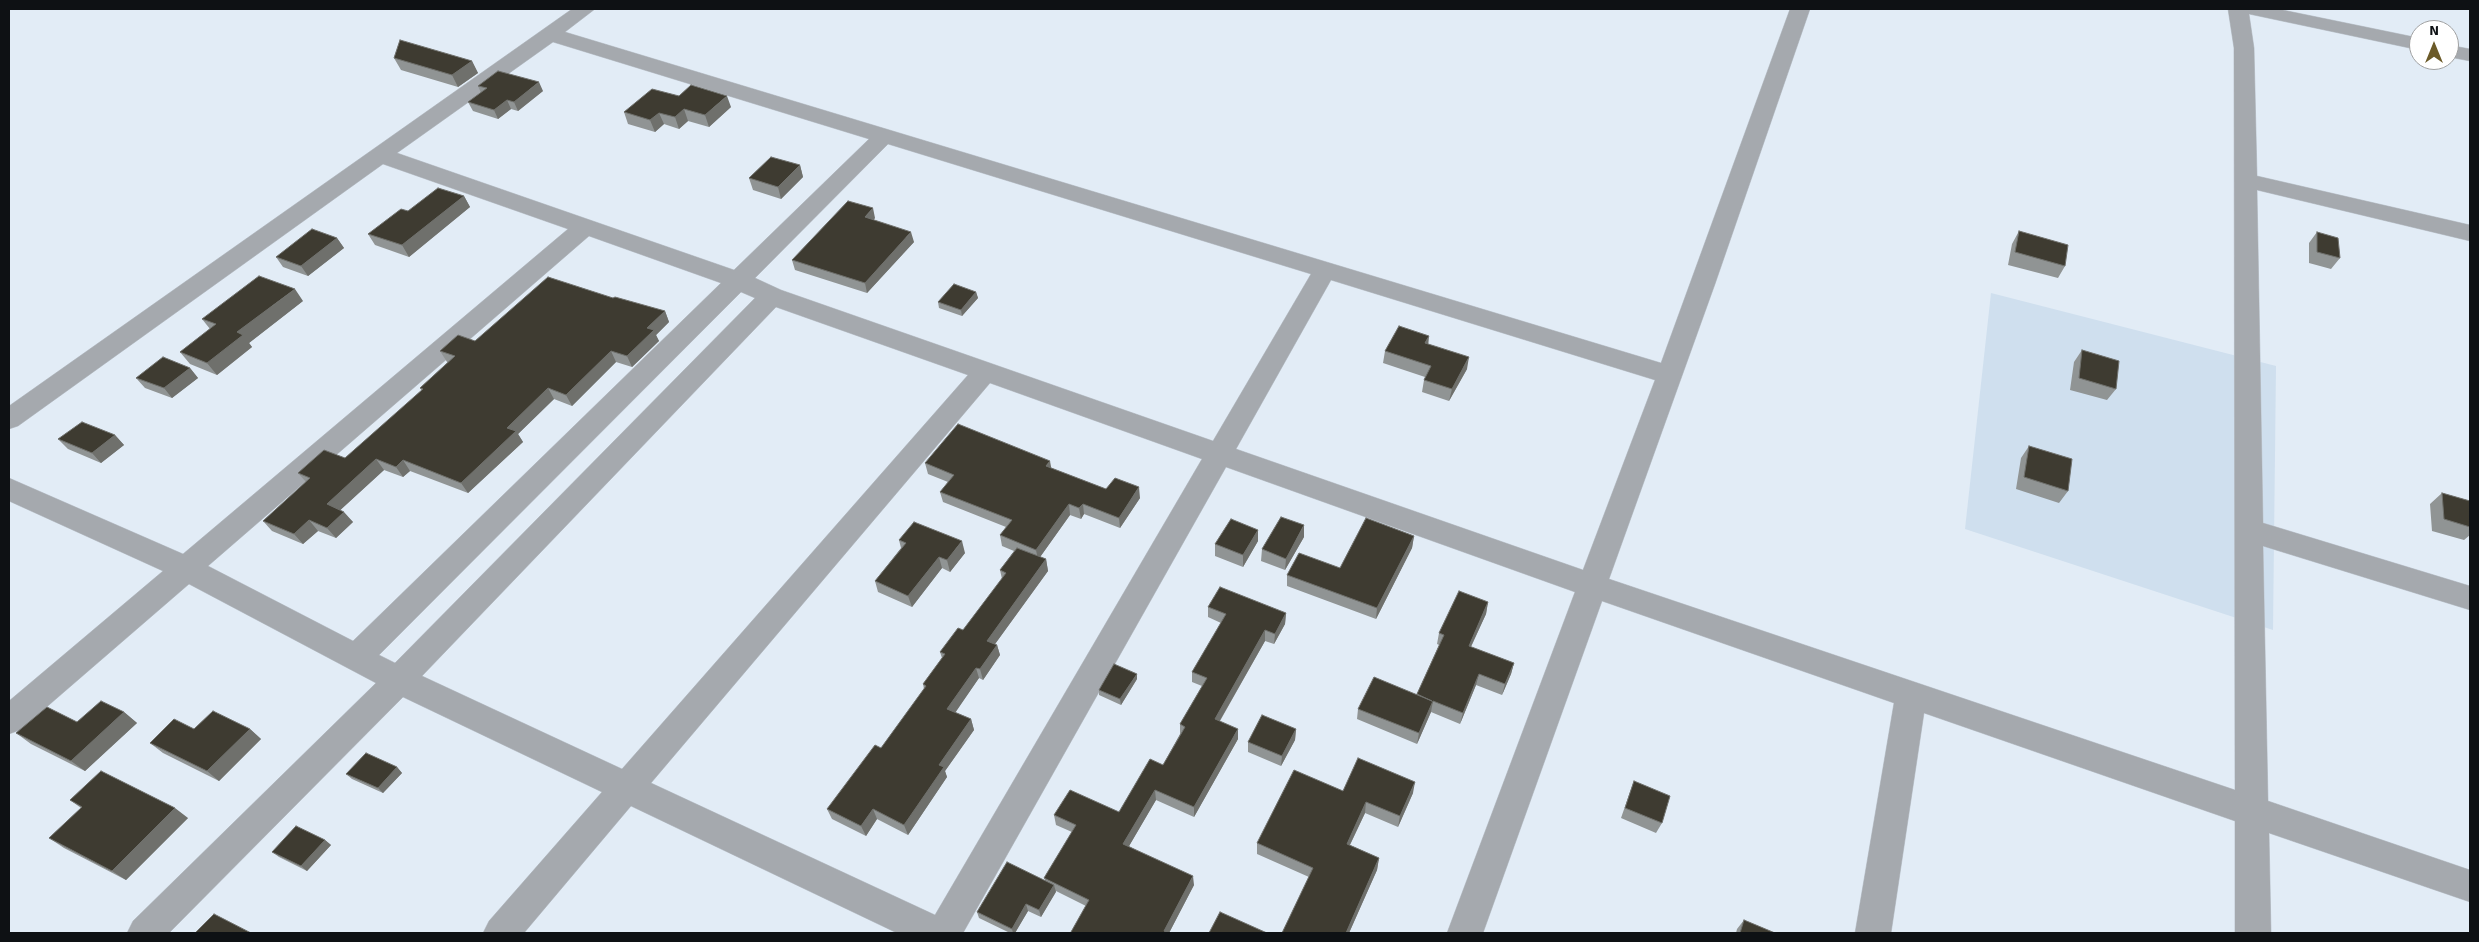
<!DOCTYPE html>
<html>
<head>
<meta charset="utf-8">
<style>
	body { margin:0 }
	#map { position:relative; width:2479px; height:942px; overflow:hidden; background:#e2ecf6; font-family:Signika,sans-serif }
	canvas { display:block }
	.frame { position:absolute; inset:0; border:10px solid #0e1114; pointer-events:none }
	.north { position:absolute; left:2409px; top:20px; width:50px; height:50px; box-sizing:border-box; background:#fff; border:1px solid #9fa0a1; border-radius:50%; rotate:0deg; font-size:14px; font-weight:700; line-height:20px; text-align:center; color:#0e1114 }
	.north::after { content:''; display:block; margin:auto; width:18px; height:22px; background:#6b5a28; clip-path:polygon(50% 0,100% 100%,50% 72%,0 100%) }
</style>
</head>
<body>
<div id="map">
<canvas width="2479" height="942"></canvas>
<div class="frame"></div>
<div class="north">N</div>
</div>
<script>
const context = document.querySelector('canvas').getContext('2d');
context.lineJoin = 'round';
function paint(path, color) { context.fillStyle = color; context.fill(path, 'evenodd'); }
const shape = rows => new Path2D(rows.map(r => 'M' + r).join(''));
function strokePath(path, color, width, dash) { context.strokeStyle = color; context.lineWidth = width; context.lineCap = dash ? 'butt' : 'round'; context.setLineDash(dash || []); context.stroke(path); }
paint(shape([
	[1991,293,2276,366,2273,630,1965,529]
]), '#cfdfee');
const minor = shape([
	[572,9,595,9,565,32,1661,363,1790,9,1810,9,1715,284,1609,579,2235,790,2234,48,2228,9,2278,9,2419,38,2419,50,2249,14,2254,48,2257,176,2470,225,2470,241,2257,190,2263,523,2470,586,2470,610,2263,546,2268,801,2470,870,2470,902,2269,833,2271,933,2235,933,2235,821,1924,713,1891,933,1855,933,1894,703,1602,601,1483,933,1447,933,1575,592,1226,467,963,933,897,933,631,806,524,933,483,933,489,921,602,792,403,697,169,933,127,933,133,921,376,683,189,584,20,730,9,734,9,701,163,571,9,501,9,478,183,554,568,229,383,164,18,426,9,429,9,406,572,9],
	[553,42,869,139,734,270,397,153,553,42],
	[888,144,1311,274,1213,441,781,290,755,278,888,144],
	[589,236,721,283,353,641,208,566,589,236],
	[1331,280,1655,380,1583,570,1236,449,1331,280],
	[741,292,755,298,395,663,379,655,741,292],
	[776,307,968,375,622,769,422,676,776,307],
	[990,383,1202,459,935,915,651,783,990,383],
	[2449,45,2470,49,2470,61,2449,57,2449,45]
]);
strokePath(minor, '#c0c9d2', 1);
paint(minor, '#a5a9ae');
paint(shape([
	[394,58,472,61,478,73,458,87,401,70],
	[478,86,543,91,518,111,511,109,498,119,473,111,468,102,481,93],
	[731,107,709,127,688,121,679,129,664,124,655,132,628,124,624,112],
	[800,165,803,177,781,199,753,190,749,178],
	[464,196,470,207,409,257,375,245,368,234,408,211],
	[875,218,874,220,914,242,867,293,795,270,792,260],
	[2019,231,2065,266,2058,278,2008,265,2012,244],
	[2317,232,2340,258,2331,269,2309,263,2309,243],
	[337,238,344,248,308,276,283,267,276,257],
	[976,292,978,298,962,316,939,308,938,302],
	[613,298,665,311,669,322,656,335,659,341,632,367,616,362,572,406,554,399,518,434,523,442,468,493,410,471,403,477,384,470,340,510,353,522,336,538,318,531,303,544,272,531,263,521,306,482,298,473,345,458,422,391,420,388,448,362,447,362,440,351,475,341],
	[303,301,249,343,252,347,217,375,190,364,180,352,210,329,202,319],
	[1428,344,1467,369,1449,401,1422,392,1424,380,1425,377,1383,363,1385,351],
	[2082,350,2116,389,2107,400,2070,390,2074,362],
	[190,368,198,378,172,398,145,388,136,378],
	[115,435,124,445,101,463,68,449,58,439],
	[2029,446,2068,491,2059,503,2016,489,2021,458],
	[925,463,1051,468,1106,489,1140,498,1120,528,1084,514,1081,519,1070,515,1040,557,1046,559,1048,571,995,644,997,645,1000,655,983,680,979,678,955,712,971,719,974,730,945,771,947,777,908,835,877,819,866,836,832,819,827,809,881,748,924,689,923,684,942,658,940,652,963,630,1002,579,1000,570,1014,551,1002,546,1000,535,1006,527,943,502,940,492,948,482,928,474],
	[2442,493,2470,501,2470,535,2464,540,2432,531,2430,504],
	[1258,530,1258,541,1243,567,1215,556,1215,544],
	[1414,536,1412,548,1376,619,1287,586,1287,575,1340,568],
	[1304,537,1285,570,1261,561,1262,549],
	[899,540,965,553,950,572,942,568,912,607,878,592,875,581,901,548],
	[1488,602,1486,614,1471,647,1514,663,1511,674,1502,695,1476,685,1460,724,1431,712,1417,744,1357,719,1358,709,1417,694,1439,645,1437,644,1439,633],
	[1208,607,1286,613,1285,624,1274,644,1265,641,1220,721,1238,739,1194,817,1156,800,1129,846,1194,885,1169,933,1071,933,1071,932,1086,906,1056,891,1041,917,1028,911,1015,933,1010,933,979,918,977,912,1045,880,1044,878,1072,832,1056,825,1054,815,1119,812,1163,765,1180,734,1180,724,1202,686,1192,682,1192,672,1221,623,1208,617],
	[1137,679,1121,705,1099,695,1099,690],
	[124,712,137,723,85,771,31,744,16,733,77,722],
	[194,729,250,729,261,739,219,781,163,753,150,743],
	[1296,729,1295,740,1281,766,1248,752,1248,742],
	[397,767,402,773,383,793,352,779,346,774],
	[1634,781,1662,823,1656,833,1621,818,1630,792],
	[1343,791,1413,793,1398,827,1365,813,1350,845,1379,858,1377,870,1349,933,1282,933,1309,877,1257,854,1257,843],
	[70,800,188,818,126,880,64,848,49,838,81,808],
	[325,840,331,845,307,871,279,857,272,852],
	[1744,920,1775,933,1736,933,1737,929]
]), '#909494');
paint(shape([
	[472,61,478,73,458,87,452,75],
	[539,82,543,91,518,111,514,102],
	[727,96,731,107,709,127,705,115],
	[507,100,511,109,498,119,494,110],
	[684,109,688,121,679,129,675,117],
	[659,113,664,124,655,132,650,120],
	[800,165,803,177,781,199,778,187],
	[464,196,470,207,409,257,402,245],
	[873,208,875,218,867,227,865,217],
	[911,232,914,242,867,293,865,283],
	[337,238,344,248,308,276,301,266],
	[295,289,303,301,249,343,252,347,217,375,207,363,237,332],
	[976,292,978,298,962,316,961,310],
	[665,311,669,322,656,335,659,341,632,367,627,356,647,328],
	[1429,336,1428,348,1425,343],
	[611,351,616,362,572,406,566,395],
	[1469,357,1467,369,1449,401,1452,389],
	[190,368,198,378,172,398,164,388],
	[548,388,554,399,518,434,523,442,468,493,461,483,507,428],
	[115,435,124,445,101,463,92,453],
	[376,459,384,470,335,515,327,504],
	[403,460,410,471,403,477,396,467],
	[1050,461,1052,472,1046,466],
	[1139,487,1140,498,1120,528,1119,518],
	[1069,504,1070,515,1038,560,1036,550],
	[1083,504,1084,514,1081,519,1079,508],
	[344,512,353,522,336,538,327,528],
	[309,520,318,531,303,544,294,534],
	[1304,525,1304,537,1285,570,1286,559],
	[1258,530,1258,541,1243,567,1243,555],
	[1414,536,1412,548,1376,619,1377,608],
	[962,541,965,553,950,572,947,560],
	[939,557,942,568,912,607,908,596],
	[1046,559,1048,571,990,651,987,641],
	[1488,602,1486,614,1466,657,1469,646],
	[1286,613,1285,624,1274,644,1275,634],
	[1265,630,1265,641,1215,729,1215,719],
	[997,645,1000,655,983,680,980,669],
	[1514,663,1511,674,1502,695,1505,684],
	[976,668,979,678,951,719,947,709],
	[1137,674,1137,679,1121,705,1120,699],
	[1479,674,1476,685,1460,724,1463,713],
	[1433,701,1431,712,1417,744,1419,733],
	[124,712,137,723,85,771,71,761],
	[971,719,974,730,945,771,947,777,908,835,904,825,939,765],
	[250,729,261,739,219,781,207,771],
	[1238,729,1238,739,1194,817,1194,807],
	[1296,729,1295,740,1281,766,1282,756],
	[397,767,402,773,383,793,378,788],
	[1415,782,1413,793,1398,827,1400,816],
	[1155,790,1156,800,1125,853,1123,844],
	[1366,802,1365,813,1345,855,1347,844],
	[175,808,188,818,126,880,112,871],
	[873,809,877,819,866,836,861,826],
	[325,840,331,845,307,871,301,866],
	[1379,858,1377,870,1349,933,1346,933],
	[1193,876,1194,885,1169,933,1164,931],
	[1054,885,1056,892,1041,917,1039,910],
	[1026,904,1028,911,1015,933,1013,933,1012,929]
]), '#6f706c');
const building = shape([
	[400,40,472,61,452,75,394,58,400,40],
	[498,71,539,82,514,102,507,100,494,110,468,102,487,88,478,86,498,71],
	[691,85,727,96,705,115,684,109,675,117,659,113,650,120,624,112,652,89,679,96,691,85],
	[771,157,800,165,778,187,749,178,771,157],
	[438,188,464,196,402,245,368,234,401,209,408,211,438,188],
	[848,201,873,208,865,217,911,232,865,283,792,260,848,201],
	[312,229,337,238,301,266,276,257,312,229],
	[2019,231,2068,245,2065,266,2015,252,2019,231],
	[2317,232,2338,238,2340,258,2317,252,2317,232],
	[259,276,295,289,237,332,243,335,207,363,180,352,216,324,202,319,259,276],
	[548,277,613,298,615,297,665,311,647,328,654,330,627,356,611,351,566,395,548,388,507,428,516,431,461,483,403,460,396,467,376,459,327,504,344,512,327,528,309,520,294,534,263,521,310,478,298,473,324,450,345,458,423,389,420,388,455,356,440,351,458,335,475,341,548,277],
	[954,284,976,292,961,310,938,302,954,284],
	[1399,326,1429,336,1425,343,1469,357,1452,389,1424,380,1431,366,1385,351,1399,326],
	[2082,350,2119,361,2116,389,2079,378,2082,350],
	[163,357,190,368,164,388,136,378,163,357],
	[82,422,115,435,92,453,58,439,82,422],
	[958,424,1050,461,1046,466,1106,489,1115,478,1139,487,1119,518,1083,504,1079,508,1069,504,1036,550,1000,535,1012,520,940,492,954,475,925,463,958,424],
	[2029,446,2072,459,2068,491,2024,477,2029,446],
	[2442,493,2470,501,2470,527,2444,519,2442,493],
	[1281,517,1304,525,1286,559,1262,549,1281,517],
	[1366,518,1414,536,1377,608,1287,575,1299,553,1340,568,1366,518],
	[1231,519,1258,530,1243,555,1215,544,1231,519],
	[914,522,962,541,947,560,939,557,908,596,875,581,906,543,899,540,914,522],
	[1017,548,1046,559,987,641,997,645,980,669,976,668,947,709,971,719,939,765,944,767,904,825,873,809,861,826,827,809,875,745,881,748,926,686,923,684,945,654,940,652,958,628,963,630,1006,573,1000,570,1017,548],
	[1220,587,1286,613,1275,634,1265,630,1215,719,1238,729,1194,807,1155,790,1123,844,1193,876,1164,931,1168,933,1074,933,1071,932,1089,900,1044,878,1076,825,1054,815,1070,790,1119,812,1150,759,1163,765,1185,727,1180,724,1207,678,1192,672,1226,614,1208,607,1220,587],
	[1459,591,1488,602,1469,646,1514,663,1505,684,1479,674,1463,713,1433,701,1419,733,1358,709,1374,677,1432,701,1417,694,1444,635,1439,633,1459,591],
	[1114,664,1137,674,1120,699,1099,690,1114,664],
	[101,701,124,712,71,761,16,733,47,707,77,722,101,701],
	[213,711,250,729,207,771,150,743,174,719,194,729,213,711],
	[1262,715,1296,729,1282,756,1248,742,1262,715],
	[366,753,397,767,378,788,346,774,366,753],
	[1358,758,1415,782,1400,816,1366,802,1347,844,1379,858,1346,933,1282,933,1313,868,1257,843,1294,770,1343,791,1358,758],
	[101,771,175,808,112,871,49,838,82,807,70,800,101,771],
	[1634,781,1670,796,1662,823,1625,808,1634,781],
	[296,826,325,840,301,866,272,852,296,826],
	[1007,862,1054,885,1039,910,1026,904,1012,929,977,912,1007,862],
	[1220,912,1267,933,1209,933,1220,912],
	[214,914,251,933,195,933,214,914],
	[1744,920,1775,933,1740,933,1744,920]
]);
paint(building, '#3e3b31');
strokePath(building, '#6f706c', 1);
</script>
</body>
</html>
